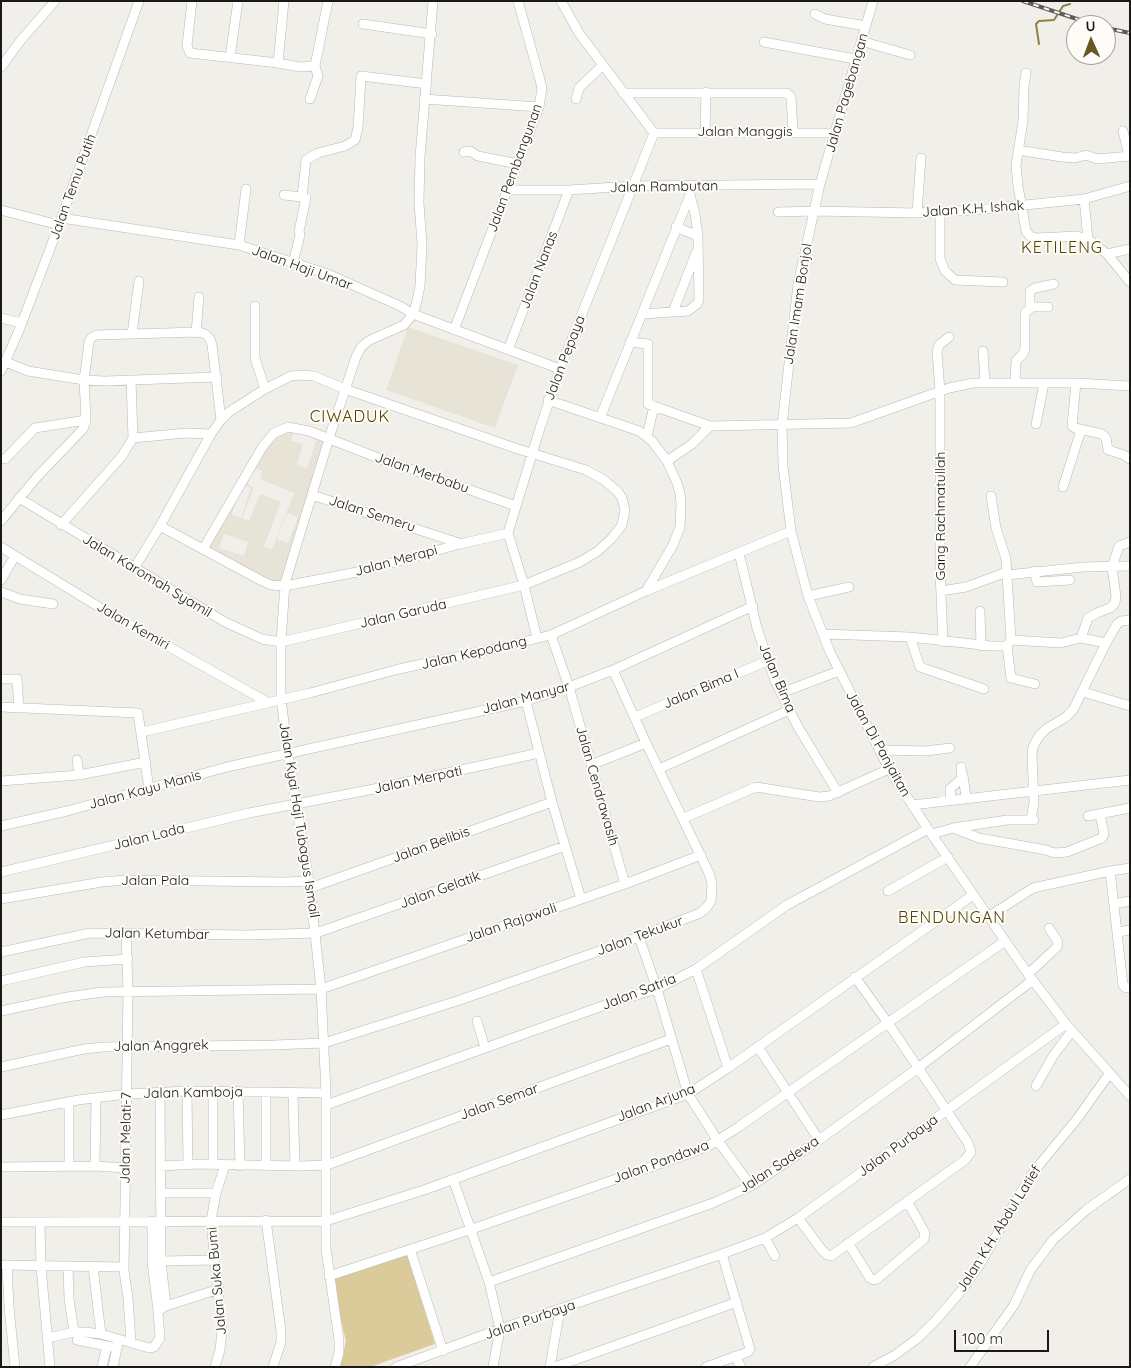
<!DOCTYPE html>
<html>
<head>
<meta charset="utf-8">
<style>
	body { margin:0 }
	#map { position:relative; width:1131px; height:1368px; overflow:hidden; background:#f1efe9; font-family:Quicksand,sans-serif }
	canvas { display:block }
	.frame { position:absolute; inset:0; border:2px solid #1a1917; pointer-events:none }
	.north { position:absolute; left:1066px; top:15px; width:50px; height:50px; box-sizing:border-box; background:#fefcf6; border:1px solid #a3a19d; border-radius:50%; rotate:358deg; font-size:14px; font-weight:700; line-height:20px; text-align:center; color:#1a1917 }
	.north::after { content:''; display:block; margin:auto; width:18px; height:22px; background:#675724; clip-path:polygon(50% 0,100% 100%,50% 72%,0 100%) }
	.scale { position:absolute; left:954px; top:1330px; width:95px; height:22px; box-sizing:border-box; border:2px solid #1a1917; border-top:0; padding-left:6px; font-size:15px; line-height:18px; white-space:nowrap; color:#1a1917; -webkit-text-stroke:4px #fefcf6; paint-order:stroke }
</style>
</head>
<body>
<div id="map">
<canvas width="1131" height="1368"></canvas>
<div class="frame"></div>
<div class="north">U</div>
<div class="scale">100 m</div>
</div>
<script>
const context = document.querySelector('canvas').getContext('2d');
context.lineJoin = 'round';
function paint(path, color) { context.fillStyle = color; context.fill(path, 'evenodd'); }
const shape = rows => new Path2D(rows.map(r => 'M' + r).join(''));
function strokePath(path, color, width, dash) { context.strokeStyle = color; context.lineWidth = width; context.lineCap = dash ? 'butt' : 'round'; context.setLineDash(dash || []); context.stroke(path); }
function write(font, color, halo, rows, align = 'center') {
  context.font = font + ' Quicksand,sans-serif'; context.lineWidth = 4; context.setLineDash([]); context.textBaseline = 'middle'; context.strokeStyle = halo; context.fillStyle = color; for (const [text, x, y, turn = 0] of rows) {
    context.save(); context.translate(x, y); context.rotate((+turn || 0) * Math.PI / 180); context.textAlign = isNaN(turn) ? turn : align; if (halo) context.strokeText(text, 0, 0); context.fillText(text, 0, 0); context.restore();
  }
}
paint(shape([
	[408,327,518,365,495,428,386,390],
	[287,428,326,440,297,526,281,582,261,578,208,547,245,478,265,445,277,433],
	[294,430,317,438,307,468,297,465,303,444,291,441],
	[252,468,262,470,260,479,294,493,272,549,264,546,281,502,260,494,249,521,242,518,254,487,248,485],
	[242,485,251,488,241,518,232,514],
	[287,513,298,517,288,543,277,539],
	[224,534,248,542,244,556,219,548]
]), '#e7e3d6');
paint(shape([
	[407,1254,435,1344,370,1367,340,1367,346,1341,331,1280]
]), '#dbcb9b');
strokePath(shape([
	[1039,44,1036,24,1039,21,1054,20,1063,6,1070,4]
]), '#937f44', 2);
const minor = shape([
	[192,1,187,46,190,53,278,63,300,67,315,66],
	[561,1,579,33,654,133],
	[873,1,820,184,798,284,782,425,783,466,791,531,808,596,830,652,889,769,928,829,1028,974,1066,1024,1130,1096],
	[815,14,825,19,866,26],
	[363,24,432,34],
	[861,41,910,55],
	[764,42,855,59],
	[230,57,238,1],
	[278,63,284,1],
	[1,67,21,40,55,1],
	[1026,73,1024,86,1023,121,1016,165,1018,186,1026,231,1030,236,1036,238,1077,236,1088,239,1107,254,1130,282],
	[623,93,787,93,791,97,793,132],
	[310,99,318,76,315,66,328,1],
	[424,99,539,107],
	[576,99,579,88,603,65],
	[1123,131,1129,156],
	[654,133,835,133],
	[705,133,706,92],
	[1018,150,1062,157,1075,158,1086,155,1097,159,1130,156],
	[464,152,470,151,478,156,518,164],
	[509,190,569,190,632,186,820,184],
	[284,195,302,197],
	[1084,199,1088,239],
	[1,210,59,225],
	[778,212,814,211,917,213,976,210,1084,199,1130,186],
	[940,212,940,259,945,271,955,280,1003,282],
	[917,213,921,158],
	[61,218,239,245,328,274,400,306,413,314,560,369],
	[676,227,698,236],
	[239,245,246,189],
	[1107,254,1130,249],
	[293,263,300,235,299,231,306,198,302,197,306,160,318,153,345,146,355,140,358,128,361,76,427,84],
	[255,306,255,358,265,389],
	[1030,308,1030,291,1035,288,1054,284],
	[673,312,696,253],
	[642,314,688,311,697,304,699,300,698,236,695,214,690,195],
	[1,318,22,323],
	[454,330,539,107,542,88,540,80,518,1],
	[196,333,199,297],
	[132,334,139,281],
	[630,342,648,344,648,404,710,426,851,423,949,388,973,383,1076,383,1130,386],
	[508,350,569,190],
	[983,351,985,383],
	[6,362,28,371,84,380,105,381,217,377],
	[1,371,20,328,59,225,139,1],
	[1015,382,1016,361,1023,354,1025,349,1025,313,1032,307,1048,307],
	[1076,383,1072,426,1075,428,1102,434,1106,438,1108,450,1124,455,1130,459],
	[548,400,639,431,652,441,667,461,677,483,680,493,681,504,680,527,673,545,646,591],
	[600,418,690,195,690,186],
	[1036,424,1044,383],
	[647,436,654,406],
	[133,438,186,433,211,434],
	[5,459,35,428,86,420],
	[667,461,692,444,710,426],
	[1063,487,1081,430],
	[312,495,459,543],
	[991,496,996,528,1006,559,1011,640],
	[19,498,225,622,262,639,281,642,524,585,580,562,598,551,612,538,622,525,625,510,622,498,618,492,604,480,586,470,518,449,345,389,314,376,300,375,291,376,265,389,229,412,221,420,211,434,160,526,135,567],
	[1,521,37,477,83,429,86,420,84,380,89,342,91,338,96,335,199,332,205,334,210,339,212,345,221,420],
	[61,525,122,456,133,438,131,380],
	[160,526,262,581,271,585,285,586,362,571,460,544,508,533],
	[508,533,540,428,560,369,654,133],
	[508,533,524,585,537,638],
	[1,547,104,610,267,702],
	[203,549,263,446,274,433,288,427,309,431,381,459,516,506],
	[739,553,757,628,775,681,798,727,838,793],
	[1034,571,1037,582,1070,580],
	[1007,575,1083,567,1130,566],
	[1,580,15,556],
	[941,591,966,587,1007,572],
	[1,592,20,599,53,604],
	[808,596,849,587],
	[980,611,981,646],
	[823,634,910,637,991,646,1007,646,1011,640,1061,643,1081,638,1088,618,1097,613,1110,608,1115,603,1116,596,1112,567,1119,546,1130,542],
	[551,635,569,687,625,884],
	[910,637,920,667,984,689],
	[1081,638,1106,643,1117,624,1121,621,1130,620],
	[943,642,940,572,940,391,937,352,939,345,949,337],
	[1007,646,1011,678,1035,684],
	[1,679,17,679,19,708],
	[1083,692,1130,706],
	[781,693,839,671],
	[526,701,552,802,581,899],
	[1,707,138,713,149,789],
	[635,717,767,661],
	[142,732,310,693,399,669,489,650,551,635,646,591,791,531],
	[879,750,925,751,950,748],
	[77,760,79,775],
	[591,765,646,743],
	[659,769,789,710],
	[963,775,966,798],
	[1,781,79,775,146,762],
	[951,800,950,789,962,778,961,767],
	[912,805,1130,780],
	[1088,816,1130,808],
	[684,818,756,787,819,797,829,796,889,769],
	[1031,820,1034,802,1032,756,1033,747,1039,736,1046,729,1066,717,1073,710,1106,643],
	[1,826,67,811,227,767,526,701,569,687,613,670,753,606],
	[953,828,1007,820,1034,820],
	[932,834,953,828,979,838,1046,850,1054,853,1067,852,1102,838,1104,834,1100,814],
	[1110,871,1123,985,1126,988,1130,987],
	[1,872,249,813,374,789,539,753],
	[310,888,552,802],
	[888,891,948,857],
	[1,899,102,882,126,880,284,882,309,881],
	[1114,904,1130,901],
	[988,917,1033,888,1110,871,1130,868],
	[1118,932,1130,930],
	[126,934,128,990,124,1271,128,1298,131,1342],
	[639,937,657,989,688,1094,718,1141,751,1186],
	[1,952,90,933,247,935,316,933,565,846],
	[696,969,728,1068],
	[1028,974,1057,947,1058,942,1049,928],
	[1,981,84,962,128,959],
	[1,1011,67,997,103,992,321,989,625,884,701,855],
	[477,1021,485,1048],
	[758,1047,819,1140],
	[1,1067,84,1049,103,1047,274,1045,324,1043,460,1000,639,937,700,913,707,907,711,901,712,884,709,873,646,743,613,670],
	[1036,1086,1053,1056,1072,1031],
	[187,1091,188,1165],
	[238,1091,240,1166],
	[213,1092,213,1165],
	[160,1093,161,1261],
	[293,1094,295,1166],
	[326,1105,619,1000,657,989,696,969,787,905,928,829],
	[1,1115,78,1100,127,1094,187,1091,326,1093],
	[69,1166,69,1102],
	[95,1166,96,1098],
	[161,1166,197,1164,300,1166,327,1165,671,1039],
	[266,1166,266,1092],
	[1,1167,95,1166,125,1168],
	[453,1179,489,1282,500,1329,493,1367],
	[161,1193,216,1193],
	[798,1218,822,1250,827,1255,831,1256,965,1160,971,1152,968,1143,947,1111,888,1023,855,977],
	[266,1220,281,1331,281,1342,273,1367],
	[152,1221,152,1262,158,1311],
	[1,1222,326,1221,424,1190,688,1094,728,1068,973,895],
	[40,1222,41,1266,50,1367],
	[765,1238,775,1256],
	[848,1243,870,1278,874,1280,877,1279,924,1239,925,1233,907,1201],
	[410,1249,443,1351],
	[1,1265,124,1267],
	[7,1265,9,1307,15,1367],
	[68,1266,69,1299,74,1332],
	[93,1267,101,1334],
	[329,1276,472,1229,694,1152,710,1145,737,1128,1005,941],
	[489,1282,713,1203,751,1186,819,1140,918,1068,1033,980],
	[166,1306,161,1261,215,1260],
	[48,1338,74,1332,84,1332,101,1334,149,1348,154,1347,160,1338,158,1311,166,1306,219,1289],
	[77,1340,117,1348],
	[735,1356,741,1367],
	[102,1367,107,1346],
	[113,1367,118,1343],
	[215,1367,220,1350,222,1331,211,1221,216,1193,225,1165],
	[335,1367,339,1353,339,1340,326,1249,326,1093,321,989,310,888,288,754,281,699,281,642,285,583,332,429,356,357,362,346,370,340,404,325,413,314,417,301,420,286,422,244,419,203,420,157,433,1],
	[396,1367,500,1329,722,1254,765,1238,798,1218,1066,1024],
	[550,1367,560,1309],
	[555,1367,737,1302],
	[706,1367,748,1352,750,1349,722,1254],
	[873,1367,895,1355,918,1338,937,1319,961,1291,979,1266,1021,1192,1035,1170,1077,1119,1109,1074],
	[970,1367,1014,1305,1031,1269,1053,1240,1086,1210,1130,1179]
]);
strokePath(minor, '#bab8b3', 10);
strokePath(minor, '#fff', 9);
const rail = shape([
	[1023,1,1095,25],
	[1106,28,1130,33]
]);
strokePath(rail, '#5d5c59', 4);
strokePath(rail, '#fefcf6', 2, [5.5]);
write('14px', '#1a1917', '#fefcf6', [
	["Jalan Pagebangan",847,93,-74],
	["Jalan Manggis",745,132],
	["Jalan Pembangunan",515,168,-70],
	["Jalan Temu Putih",73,187,-70],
	["Jalan Rambutan",664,187,-1],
	["Jalan K.H. Ishak",973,209,-4],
	["Jalan Haji Umar",302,268,20],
	["Jalan Nanas",539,270,-69],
	["Jalan Imam Bonjol",798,304,-81],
	["Jalan Pepaya",565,358,-69],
	["Jalan Merbabu",422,473,19],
	["Jalan Semeru",372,514,18],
	["Gang Rachmatullah",941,516,-90],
	["Jalan Merapi",396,561,-15],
	["Jalan Karomah Syamil",147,576,31],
	["Jalan Garuda",403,614,-13],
	["Jalan Kemiri",133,626,30],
	["Jalan Kepodang",474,653,-13],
	["Jalan Bima",777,678,67],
	["Jalan Bima I",701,689,-23],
	["Jalan Manyar",526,698,-15],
	["Jalan Di Panjaitan",878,744,61],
	["Jalan Merpati",418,780,-12],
	["Jalan Cendrawasih",597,786,74],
	["Jalan Kayu Manis",145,790,-15],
	["Jalan Kyai Haji Tubagus Ismail",299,820,81],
	["Jalan Lada",149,837,-14],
	["Jalan Belibis",431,845,-20],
	["Jalan Pala",155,881],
	["Jalan Gelatik",440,890,-20],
	["Jalan Rajawali",511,923,-19],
	["Jalan Ketumbar",157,934,1],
	["Jalan Tekukur",640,936,-20],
	["Jalan Satria",639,992,-21],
	["Jalan Anggrek",161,1046,-1],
	["Jalan Kamboja",193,1093,-1],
	["Jalan Semar",499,1102,-20],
	["Jalan Arjuna",656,1103,-21],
	["Jalan Melati-7",126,1138,-89],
	["Jalan Purbaya",898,1146,-36],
	["Jalan Pandawa",661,1162,-20],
	["Jalan Sadewa",779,1165,-33],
	["Jalan K.H. Abdul Latief",999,1229,-58],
	["Jalan Suka Bumi",217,1281,-95],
	["Jalan Purbaya",530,1320,-19]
]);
context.letterSpacing = '1px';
write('16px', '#554300', '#fefcf6', [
	["KETILENG",1062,248],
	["CIWADUK",350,417],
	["BENDUNGAN",952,918]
]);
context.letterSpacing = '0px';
</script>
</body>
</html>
